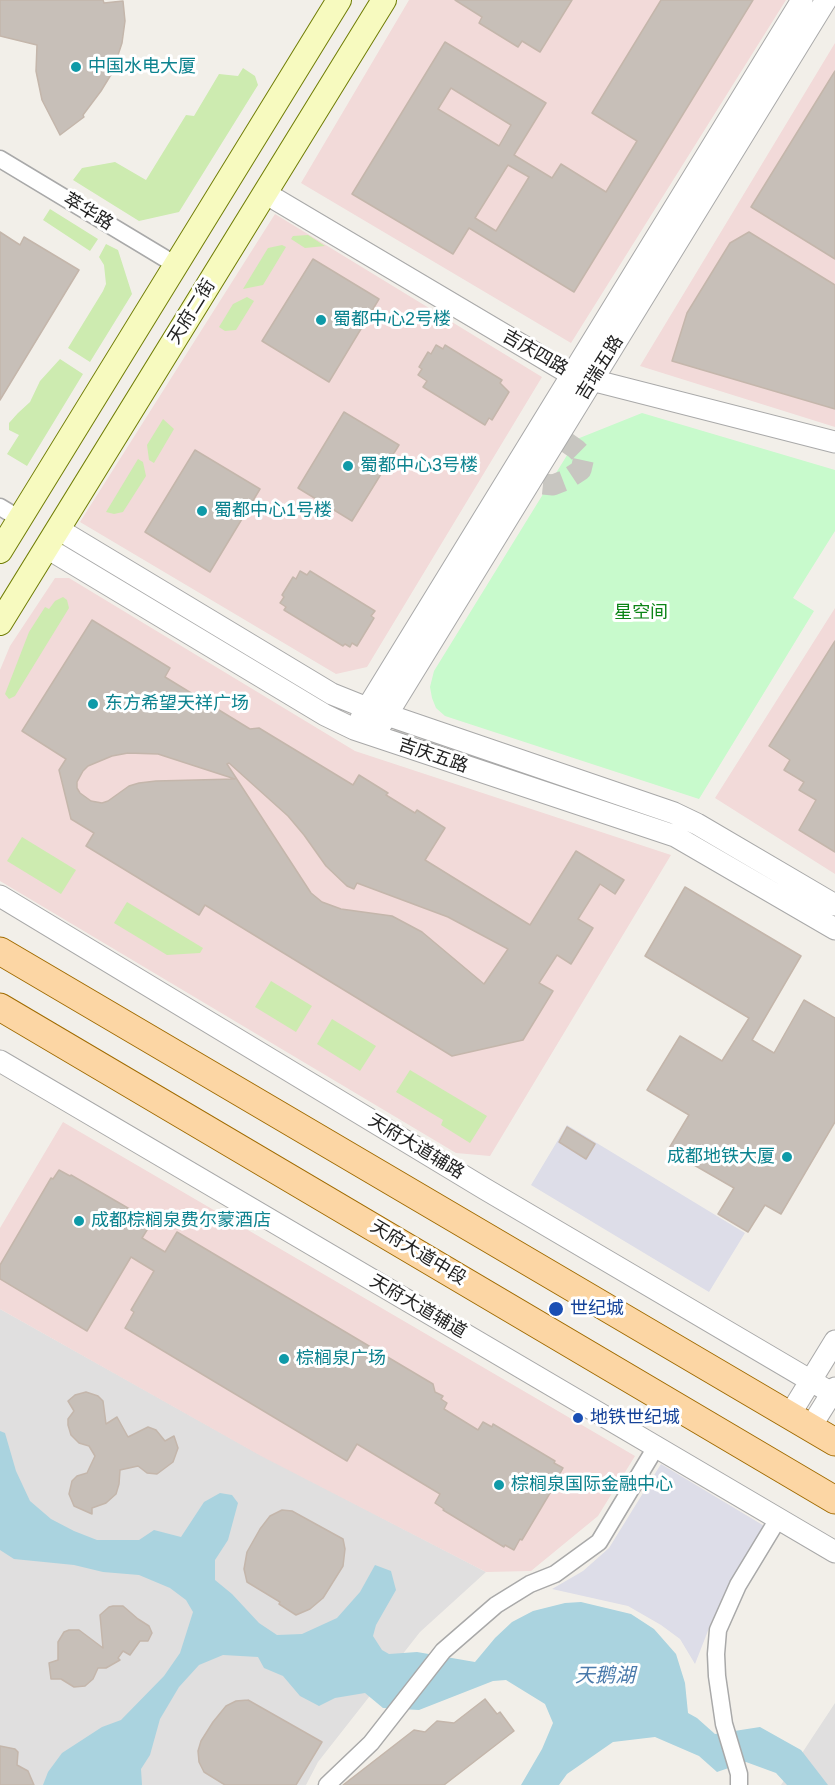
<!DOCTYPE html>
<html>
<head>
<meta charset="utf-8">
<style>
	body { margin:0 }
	canvas { display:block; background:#f2efe9 }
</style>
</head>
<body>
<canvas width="835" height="1785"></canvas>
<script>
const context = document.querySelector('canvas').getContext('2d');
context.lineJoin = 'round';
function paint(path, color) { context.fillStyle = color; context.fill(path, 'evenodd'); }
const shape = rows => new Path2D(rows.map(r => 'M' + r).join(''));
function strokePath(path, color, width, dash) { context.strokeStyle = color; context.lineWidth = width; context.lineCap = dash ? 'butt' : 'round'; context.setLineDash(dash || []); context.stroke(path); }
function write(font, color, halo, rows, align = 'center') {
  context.font = font + ' Arial,"Noto Sans SC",sans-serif'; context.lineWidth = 6; context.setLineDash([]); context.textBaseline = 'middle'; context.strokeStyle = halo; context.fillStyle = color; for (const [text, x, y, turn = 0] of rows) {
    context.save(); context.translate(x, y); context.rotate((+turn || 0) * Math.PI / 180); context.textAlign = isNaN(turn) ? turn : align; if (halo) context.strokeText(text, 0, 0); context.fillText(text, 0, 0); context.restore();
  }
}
paint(shape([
	[0,1309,253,1451,486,1572,420,1632,318,1762,306,1785,0,1785],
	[835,1703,835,1785,781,1785]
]), '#e0dfdf');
paint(shape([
	[409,0,786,0,571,343,301,183],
	[835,43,835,427,640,366],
	[275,214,542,377,367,667,336,674,80,522],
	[55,578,69,578,355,751,671,855,490,1156,456,1153,0,881,0,670,10,646],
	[835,608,835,874,715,798],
	[63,1122,635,1456,598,1516,531,1571,486,1572,261,1456,0,1309,0,1228]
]), '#f2dad9');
paint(shape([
	[243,68,255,76,258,85,179,212,139,221,73,180,82,168,115,162,146,180,186,115,194,116,219,74,238,76],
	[50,209,98,239,90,251,43,220],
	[308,235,325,246,305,248,291,239,293,236],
	[106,244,118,250,132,294,90,362,68,348,103,291,106,284,104,265,99,257],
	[282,245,286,247,263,285,243,289,268,248],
	[247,297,254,301,236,330,225,331,219,327,233,304],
	[60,359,83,374,27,466,7,454,19,435,9,430,9,423,18,413,30,402,40,381],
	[163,419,174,429,154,463,149,460,147,445],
	[138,459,143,462,146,476,123,512,114,514,106,512],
	[63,597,67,600,69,608,15,696,9,699,5,694,29,632,45,607,49,609,55,601],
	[22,837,76,870,61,894,7,861],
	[127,902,203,948,200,953,167,955,114,923],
	[271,981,312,1006,296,1032,255,1007],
	[332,1019,376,1046,360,1071,317,1044],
	[410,1070,487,1116,470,1143,441,1125,443,1120,396,1092]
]), '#cdebb0');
paint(shape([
	[642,413,835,470,835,531,793,598,814,611,699,799,445,716,436,708,432,698,430,687,434,671,577,439]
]), '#c8facc');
paint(shape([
	[567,1125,745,1233,709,1292,531,1185],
	[661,1464,766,1527,729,1588,711,1623,695,1664,680,1639,661,1625,628,1606,552,1589,583,1571,609,1548]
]), '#dddde8');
paint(shape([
	[0,1431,5,1433,16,1471,30,1501,51,1519,74,1531,97,1540,139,1540,154,1530,181,1537,204,1502,220,1493,232,1495,238,1503,228,1540,215,1560,215,1580,232,1594,259,1623,277,1635,302,1634,337,1618,360,1592,375,1565,391,1571,396,1590,376,1625,373,1636,382,1650,389,1654,417,1652,475,1662,495,1638,512,1622,533,1611,565,1603,581,1602,631,1614,654,1629,676,1654,685,1683,688,1713,697,1718,715,1734,760,1727,801,1750,828,1785,787,1785,776,1773,746,1762,717,1772,699,1756,655,1737,613,1742,567,1774,559,1785,521,1785,542,1749,553,1723,545,1704,506,1680,493,1681,419,1710,383,1708,365,1693,335,1698,319,1706,300,1696,283,1676,264,1668,258,1657,223,1655,199,1665,179,1687,160,1719,150,1755,141,1769,142,1785,43,1785,48,1772,62,1753,102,1727,121,1720,164,1676,180,1653,193,1612,186,1600,170,1588,139,1575,103,1572,74,1565,14,1559,0,1550]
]), '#aad3df');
const building = shape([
	[0,0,103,0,104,3,123,1,125,21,122,43,112,73,101,91,83,115,84,117,60,135,42,100,36,71,37,45,0,36,0,0],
	[455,0,572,0,540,52,522,41,518,47,479,23,482,17,455,0],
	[661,0,753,0,574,292,469,228,453,254,352,194,445,42,546,103,514,155,552,178,561,164,606,192,637,141,592,113,661,0],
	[451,88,511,125,499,146,438,109,451,88],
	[508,165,529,177,496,231,475,218,508,165],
	[835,71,835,259,751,207,835,71],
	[0,232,20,245,24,237,79,270,0,400,0,232],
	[749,232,835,285,835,409,672,361,687,313,730,243,749,232],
	[313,259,379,299,329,382,262,341,313,259],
	[436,345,443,349,445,345,502,380,500,383,509,392,492,420,489,418,485,425,423,387,427,381,418,375,422,369,419,367,428,352,431,354,436,345],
	[344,412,399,445,352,521,298,488,344,412],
	[195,450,260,489,210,572,145,532,195,450],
	[300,571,307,575,310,571,375,611,371,616,374,618,357,646,352,643,350,647,345,644,343,646,284,610,286,607,280,603,284,597,282,595,293,577,296,579,300,571],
	[92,620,170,668,165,677,250,729,259,728,353,785,359,775,388,793,386,795,415,813,417,810,445,828,425,860,530,925,576,851,624,880,615,894,600,884,578,919,593,928,571,964,557,955,539,983,553,991,523,1040,452,1056,205,905,199,915,86,846,94,833,71,819,59,770,66,759,22,731,92,620],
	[128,753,158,754,235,779,156,781,139,783,129,786,108,801,102,803,91,801,80,793,77,788,77,782,83,771,88,766,112,756,128,753],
	[229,763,288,816,304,835,326,866,347,886,354,889,357,883,448,917,508,949,484,984,422,932,392,916,341,909,322,902,311,893,227,764,229,763],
	[835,641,835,852,799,830,816,800,799,790,804,782,784,770,790,760,769,746,835,641],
	[685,887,801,956,752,1040,774,1053,804,1000,835,1018,835,1122,781,1214,765,1205,748,1232,718,1214,734,1188,668,1150,689,1115,647,1090,680,1036,722,1061,749,1018,645,956,685,887],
	[567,1127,595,1144,586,1159,559,1142,567,1127],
	[59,1170,70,1176,71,1175,152,1222,142,1238,165,1252,177,1232,433,1384,435,1392,443,1396,441,1399,447,1403,444,1409,478,1430,483,1422,492,1427,493,1424,555,1461,554,1463,563,1468,558,1477,559,1478,522,1540,520,1539,514,1550,505,1545,504,1547,443,1510,444,1509,435,1503,440,1494,357,1444,347,1461,125,1328,134,1312,131,1310,154,1271,131,1257,87,1331,0,1279,0,1265,51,1178,53,1179,59,1170],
	[86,1392,98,1396,103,1401,106,1424,117,1417,128,1437,148,1427,156,1430,165,1441,174,1436,178,1448,173,1462,157,1474,147,1473,138,1466,120,1470,119,1484,116,1494,106,1503,92,1508,92,1514,74,1506,69,1494,72,1481,77,1476,87,1473,95,1456,89,1446,79,1443,71,1435,68,1425,68,1419,74,1411,68,1401,75,1395,86,1392],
	[282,1510,292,1511,343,1539,345,1549,343,1566,323,1598,310,1609,296,1615,279,1604,280,1602,247,1582,244,1569,247,1552,260,1529,270,1516,282,1510],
	[113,1606,123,1606,138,1619,149,1626,152,1633,148,1641,140,1641,130,1655,123,1651,118,1658,120,1660,106,1668,98,1668,93,1679,85,1686,74,1687,61,1679,51,1679,49,1663,58,1660,58,1642,64,1632,69,1630,79,1630,103,1648,100,1615,109,1607,113,1606],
	[485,1699,497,1714,500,1712,514,1731,444,1785,343,1785,414,1730,425,1732,437,1721,454,1723,485,1699],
	[248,1700,322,1742,296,1785,225,1785,204,1772,199,1762,198,1751,201,1741,213,1722,226,1706,236,1701,248,1700],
	[0,1746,15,1749,18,1752,17,1765,28,1771,34,1785,0,1785,0,1746]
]);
paint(building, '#c7bfb8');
strokePath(building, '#c4b6ab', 1.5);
strokePath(shape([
	[543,484,553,485,566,480,581,470,584,457,576,449,549,430],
	[373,716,370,721,673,825,719,848]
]), '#c8c6c1', 21, [21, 10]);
const minor = shape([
	[0,159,176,265],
	[0,507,20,519],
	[327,1785,371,1743,443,1651,496,1605,530,1584,555,1574,599,1542,656,1447],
	[739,1785,739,1774,724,1724,717,1676,716,1654,718,1630,738,1585,778,1519]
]);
const tertiary = shape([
	[265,193,572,375,835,442],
	[58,529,332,694,367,708,674,813,697,824,835,905],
	[47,548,325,715,354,729,675,836,835,929],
	[361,718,802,0],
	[380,726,826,0],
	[0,896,485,1189,835,1395],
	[0,1061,835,1552],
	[789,1416,835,1341],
	[810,1428,835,1388]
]);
const secondary = shape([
	[0,551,339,0],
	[0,623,384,0]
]);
const primary = shape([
	[0,951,835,1442],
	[0,1007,835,1500]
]);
strokePath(minor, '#a9a9a9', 19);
strokePath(tertiary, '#a9a9a9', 23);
strokePath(secondary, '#707d05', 26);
strokePath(primary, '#a06b00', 29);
strokePath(minor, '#fff', 16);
strokePath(tertiary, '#fff', 21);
strokePath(secondary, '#f7fabf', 24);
strokePath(primary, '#fcd6a4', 27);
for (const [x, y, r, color] of [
	[76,67,6,"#0f9aa8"],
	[321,320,6,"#0f9aa8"],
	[348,466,6,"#0f9aa8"],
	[202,511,6,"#0f9aa8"],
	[93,704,6,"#0f9aa8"],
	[787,1157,6,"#0f9aa8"],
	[79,1221,6,"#0f9aa8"],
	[556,1309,8,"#1a4fb4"],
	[284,1359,6,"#0f9aa8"],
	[578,1418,6,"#1a4fb4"],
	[499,1485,6,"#0f9aa8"]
]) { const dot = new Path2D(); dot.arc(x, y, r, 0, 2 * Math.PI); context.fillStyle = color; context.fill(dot); strokePath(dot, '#fff', 2); }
write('18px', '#0d838f', '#fff', [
	["中国水电大厦",88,67],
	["蜀都中心2号楼",333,320],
	["蜀都中心3号楼",360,466],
	["蜀都中心1号楼",214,511],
	["东方希望天祥广场",105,704],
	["成都地铁大厦",775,1157,"right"],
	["成都棕榈泉费尔蒙酒店",91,1221],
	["棕榈泉广场",296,1359],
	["棕榈泉国际金融中心",511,1485]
], 'left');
write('18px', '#222', '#fff', [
	["萃华路",88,212,31],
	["天府二街",192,312,-58],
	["吉庆四路",535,353,30],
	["吉瑞五路",600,368,-58],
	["吉庆五路",433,756,19],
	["天府大道辅路",416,1147,31],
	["天府大道中段",418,1253,31],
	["天府大道辅道",418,1307,30]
]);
write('18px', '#0c8416', '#fff', [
	["星空间",641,613]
]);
write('18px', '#164399', '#fff', [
	["世纪城",570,1309],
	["地铁世纪城",590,1418]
], 'left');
write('italic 20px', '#4a7aab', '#fff', [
	["天鹅湖",605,1676]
]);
</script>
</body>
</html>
